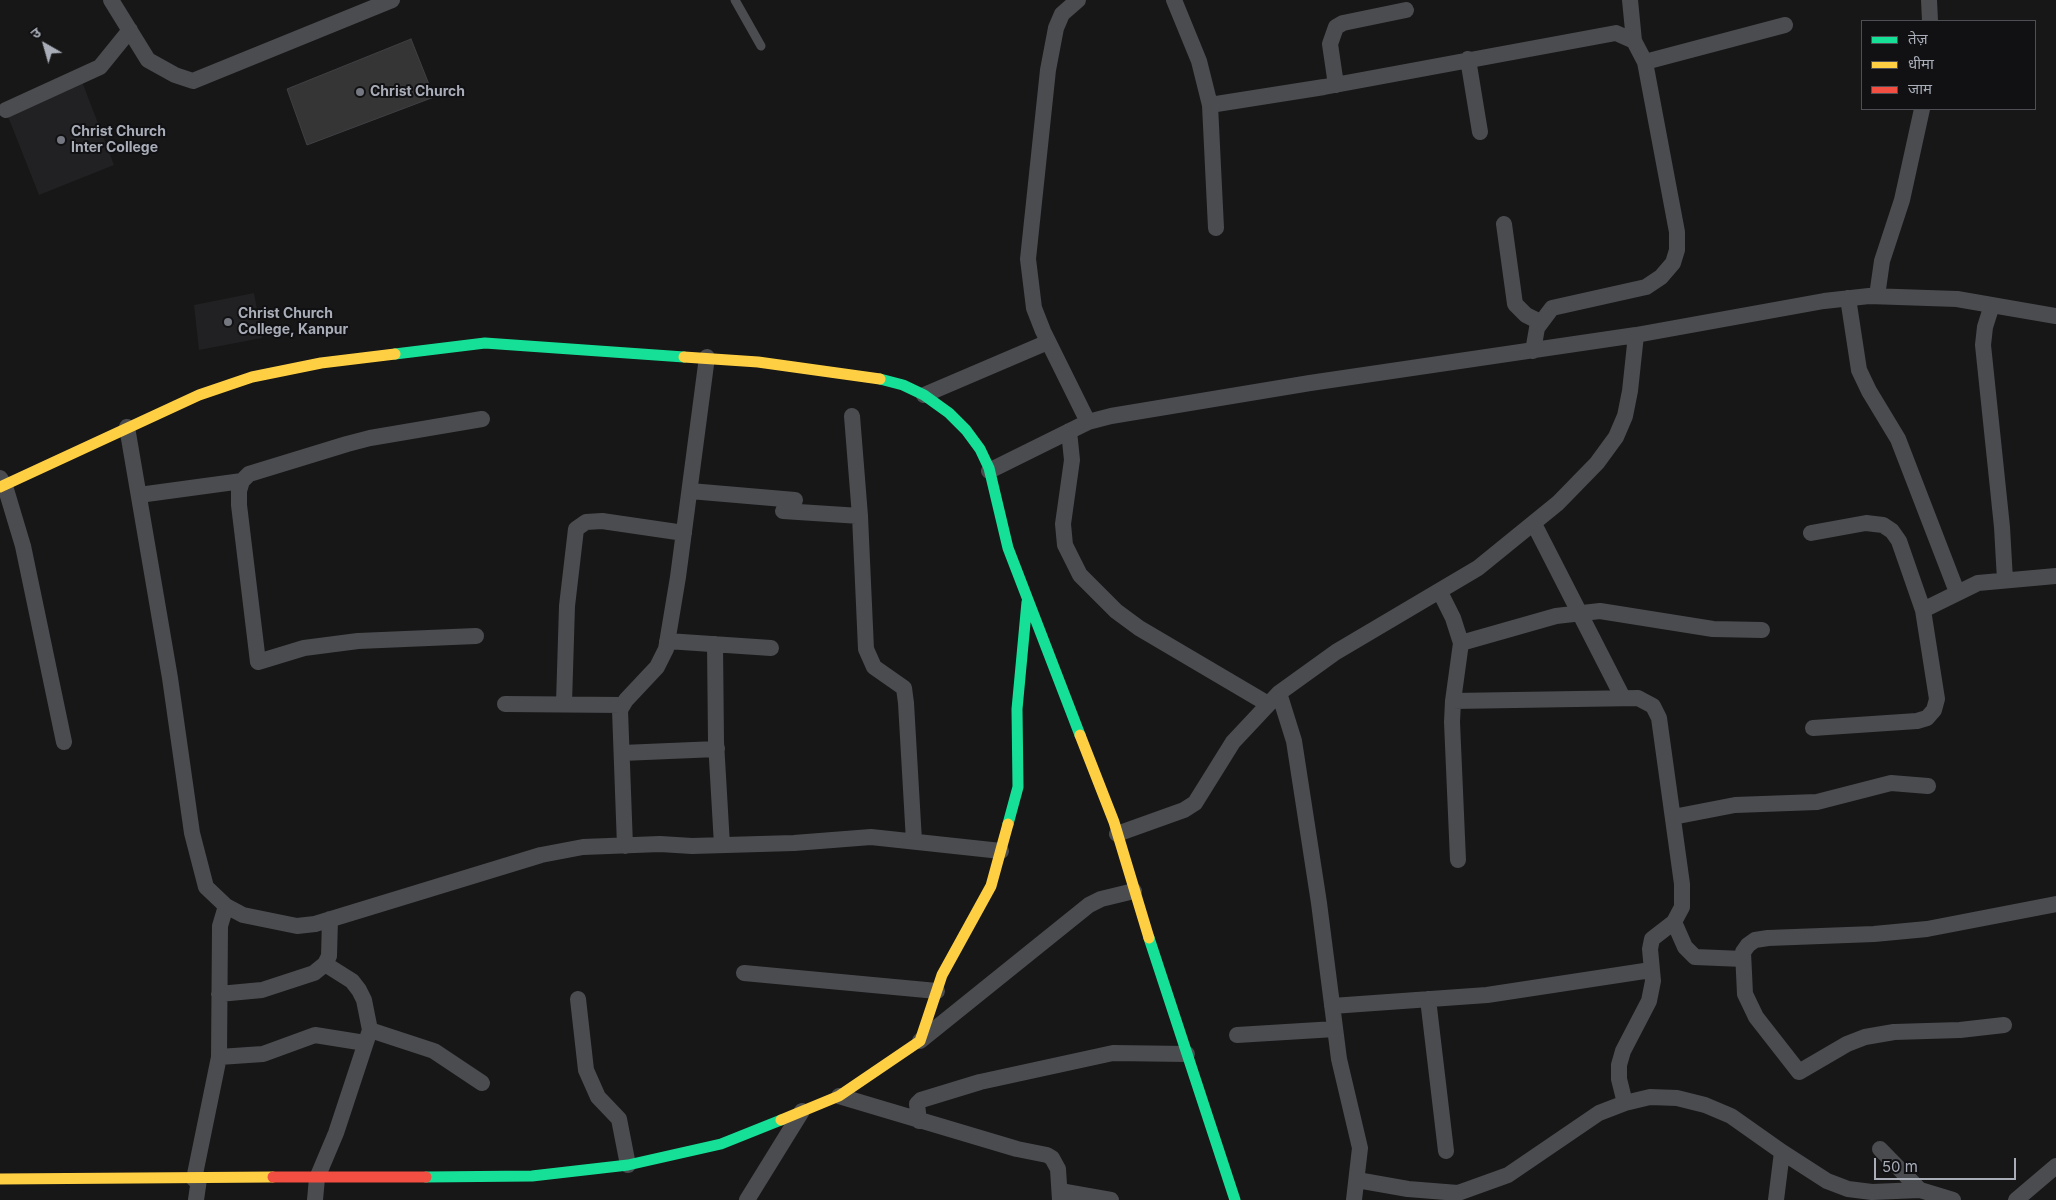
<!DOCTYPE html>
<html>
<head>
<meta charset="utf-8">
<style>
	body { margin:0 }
	#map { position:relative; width:2056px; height:1200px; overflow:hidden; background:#171717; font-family:Inter,"Noto Sans Devanagari",sans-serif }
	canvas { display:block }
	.legend { position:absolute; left:1861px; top:20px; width:175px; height:90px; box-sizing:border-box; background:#111113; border:1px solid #4d4f55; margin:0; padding:6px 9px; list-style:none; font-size:15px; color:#a8adb8 }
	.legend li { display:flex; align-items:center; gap:10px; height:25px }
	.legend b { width:25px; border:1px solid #4d4f55 }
	.north { position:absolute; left:20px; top:20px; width:50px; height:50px; -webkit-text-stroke:4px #111113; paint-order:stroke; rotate:322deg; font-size:14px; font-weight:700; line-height:20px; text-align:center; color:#a8adb8 }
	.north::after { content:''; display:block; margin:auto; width:18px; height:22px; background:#a8adb8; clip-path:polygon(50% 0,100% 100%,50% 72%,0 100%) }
	.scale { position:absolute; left:1874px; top:1158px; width:142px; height:22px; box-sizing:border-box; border:2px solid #a8adb8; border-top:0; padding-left:6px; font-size:15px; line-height:18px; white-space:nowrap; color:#a8adb8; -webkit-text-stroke:4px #111113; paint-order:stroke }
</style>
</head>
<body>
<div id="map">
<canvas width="2056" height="1200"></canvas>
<ul class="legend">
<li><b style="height:6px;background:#16e098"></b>तेज़</li>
<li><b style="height:6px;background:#ffcf43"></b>धीमा</li>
<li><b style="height:6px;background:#f24e42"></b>जाम</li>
</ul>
<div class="north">उ</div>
<div class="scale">50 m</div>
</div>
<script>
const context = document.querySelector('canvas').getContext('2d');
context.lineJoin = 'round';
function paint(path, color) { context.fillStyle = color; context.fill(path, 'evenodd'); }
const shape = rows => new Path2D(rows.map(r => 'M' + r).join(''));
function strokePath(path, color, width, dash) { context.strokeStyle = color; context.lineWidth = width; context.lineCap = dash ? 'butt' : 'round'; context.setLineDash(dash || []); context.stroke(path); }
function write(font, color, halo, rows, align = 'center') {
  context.font = font + ' Inter,sans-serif'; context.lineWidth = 4; context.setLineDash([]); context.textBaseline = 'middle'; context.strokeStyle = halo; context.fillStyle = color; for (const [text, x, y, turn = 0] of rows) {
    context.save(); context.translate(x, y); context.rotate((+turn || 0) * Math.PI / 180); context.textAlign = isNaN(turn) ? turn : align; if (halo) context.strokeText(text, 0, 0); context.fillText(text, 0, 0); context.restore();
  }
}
paint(shape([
	[81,79,114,165,39,195,7,114],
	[254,293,262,338,199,350,194,305]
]), '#212123');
const building = shape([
	[411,39,434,97,307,145,287,89,411,39]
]);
paint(building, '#353536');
strokePath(building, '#3f4043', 1);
strokePath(shape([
	[735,0,761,46]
]), '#4b4c50', 9);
strokePath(shape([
	[111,0,148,60,175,75,193,81,392,0],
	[1078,0,1062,14,1056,28,1048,70,1028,259,1034,308,1043,331,1088,422],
	[1174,0,1199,61,1210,105,1216,228],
	[1630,0,1634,41],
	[1929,0,1930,21],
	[1468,59,1480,132],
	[1645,62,1785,25],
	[1336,85,1330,44,1336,27,1343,23,1406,10],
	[1210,105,1324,87,1616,33,1634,41,1645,62,1677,232,1677,250,1673,263,1661,277,1646,287,1552,308,1537,328,1533,351],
	[6,110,100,67,130,30],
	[1504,224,1515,304,1526,315,1540,322],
	[1877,296,1882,261,1902,200,1922,109],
	[1848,298,1859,370,1869,391,1898,439,1957,592],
	[1992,305,1985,327,1983,345,2002,527,2005,580],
	[924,395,1048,342],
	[852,416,860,516,866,649,874,667,904,688,906,703,914,841],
	[127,427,170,678,192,833,206,887,226,906,243,915,297,926,315,924,541,855,583,847,660,844,692,846,794,843,871,837,1001,851],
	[1069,431,1072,460,1063,524,1065,545,1080,575,1116,611,1139,628,1268,704],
	[989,471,1088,422,1111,416,1310,383,1636,335,1824,301,1869,296,1957,299,2056,316],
	[0,478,5,486,23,546,64,742],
	[690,491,795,500],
	[139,495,242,481],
	[783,511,860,516],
	[1534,524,1623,698],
	[1811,533,1866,523,1883,525,1892,531,1899,541,1923,610,1937,699,1934,710,1927,718,1917,721,1813,728],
	[1440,592,1453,618,1461,643,1453,701,1452,722,1458,860],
	[1923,610,1978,583,2056,576],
	[476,636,358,641,304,648,258,662,239,505,239,491,242,481,249,474,347,444,370,438,482,419],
	[667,641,771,648],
	[1461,643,1556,616,1600,611,1713,629,1762,630],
	[715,644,716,742,722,845],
	[1279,693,1294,741,1319,903,1339,1059,1360,1148,1354,1200],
	[1453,701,1638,698,1653,706,1659,718,1682,884,1682,907,1674,922,1652,939,1650,949,1653,981,1649,1001,1623,1051,1619,1065,1619,1079,1625,1103],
	[564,703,567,606,576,529,586,522,602,521,684,533],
	[505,704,622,705],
	[622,753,717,749],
	[1673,817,1735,805,1817,802,1891,783,1928,786],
	[1117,834,1184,810,1195,803,1233,742,1279,693,1336,652,1478,568,1558,503,1597,463,1616,437,1625,416,1630,391,1636,335],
	[625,846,620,710,626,700,657,667,666,649,678,577,707,357],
	[1674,922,1685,947,1695,957,1743,959],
	[744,973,937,991],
	[219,994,262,990,314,973,325,964,329,956,330,919],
	[578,999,586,1070,598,1097,619,1119,628,1165],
	[1428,999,1446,1151],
	[1332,1006,1487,995,1651,970],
	[2004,1025,1960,1030,1894,1032,1865,1037,1847,1044,1799,1072,1756,1017,1745,994,1743,952,1748,945,1755,940,1768,938,1874,934,1927,929,2056,904],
	[370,1030,434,1051,482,1083],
	[1237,1035,1335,1029],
	[920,1041,1089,905,1101,899,1134,891],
	[219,1057,263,1054,315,1035,365,1043],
	[839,1096,1017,1149,1047,1155,1052,1158,1058,1169,1060,1200],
	[919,1121,917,1104,921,1100,980,1082,1113,1053,1187,1054],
	[1880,1149,1920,1190],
	[194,1179,219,1057,220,926,226,906],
	[1357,1180,1408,1189,1458,1193,1508,1175,1599,1113,1625,1103,1650,1097,1677,1098,1705,1105,1731,1116,1782,1152],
	[1060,1191,1111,1200],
	[196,1200,199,1179],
	[315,1200,317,1178,336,1133,370,1030,364,1000,359,990,352,981,325,964],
	[747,1200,802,1111],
	[1776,1200,1782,1152,1827,1181,1848,1189,1872,1192,1920,1190,1953,1200],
	[2016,1200,2056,1166]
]), '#4b4c50', 16);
strokePath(shape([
	[395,354,485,343,684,357],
	[880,379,903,385,924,395,949,413,966,430,980,449,989,468,1008,548,1080,735],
	[1008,824,1018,787,1017,709,1027,602],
	[1149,938,1235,1200],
	[426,1177,532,1176,628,1165,721,1144,781,1120]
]), '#16e098', 11);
strokePath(shape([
	[684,357,758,362,880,379],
	[0,487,199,395,252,377,321,363,395,354],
	[1080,735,1114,822,1149,938],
	[781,1120,839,1096,920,1041,942,975,991,886,1008,824],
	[0,1179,273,1177]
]), '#ffcf43', 11);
strokePath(shape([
	[273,1177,426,1177]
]), '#f24e42', 11);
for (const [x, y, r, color] of [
	[360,92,5,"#757880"],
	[61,140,5,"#757880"],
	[228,322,5,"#757880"]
]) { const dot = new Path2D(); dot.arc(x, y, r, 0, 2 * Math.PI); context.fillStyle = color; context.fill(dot); strokePath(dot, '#111113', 2); }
write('bold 14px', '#a8adb8', '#111113', [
	["Christ Church",370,92],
	["Christ Church",71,132],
	["Inter College",71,148],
	["Christ Church",238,314],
	["College, Kanpur",238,330]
], 'left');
</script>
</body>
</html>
